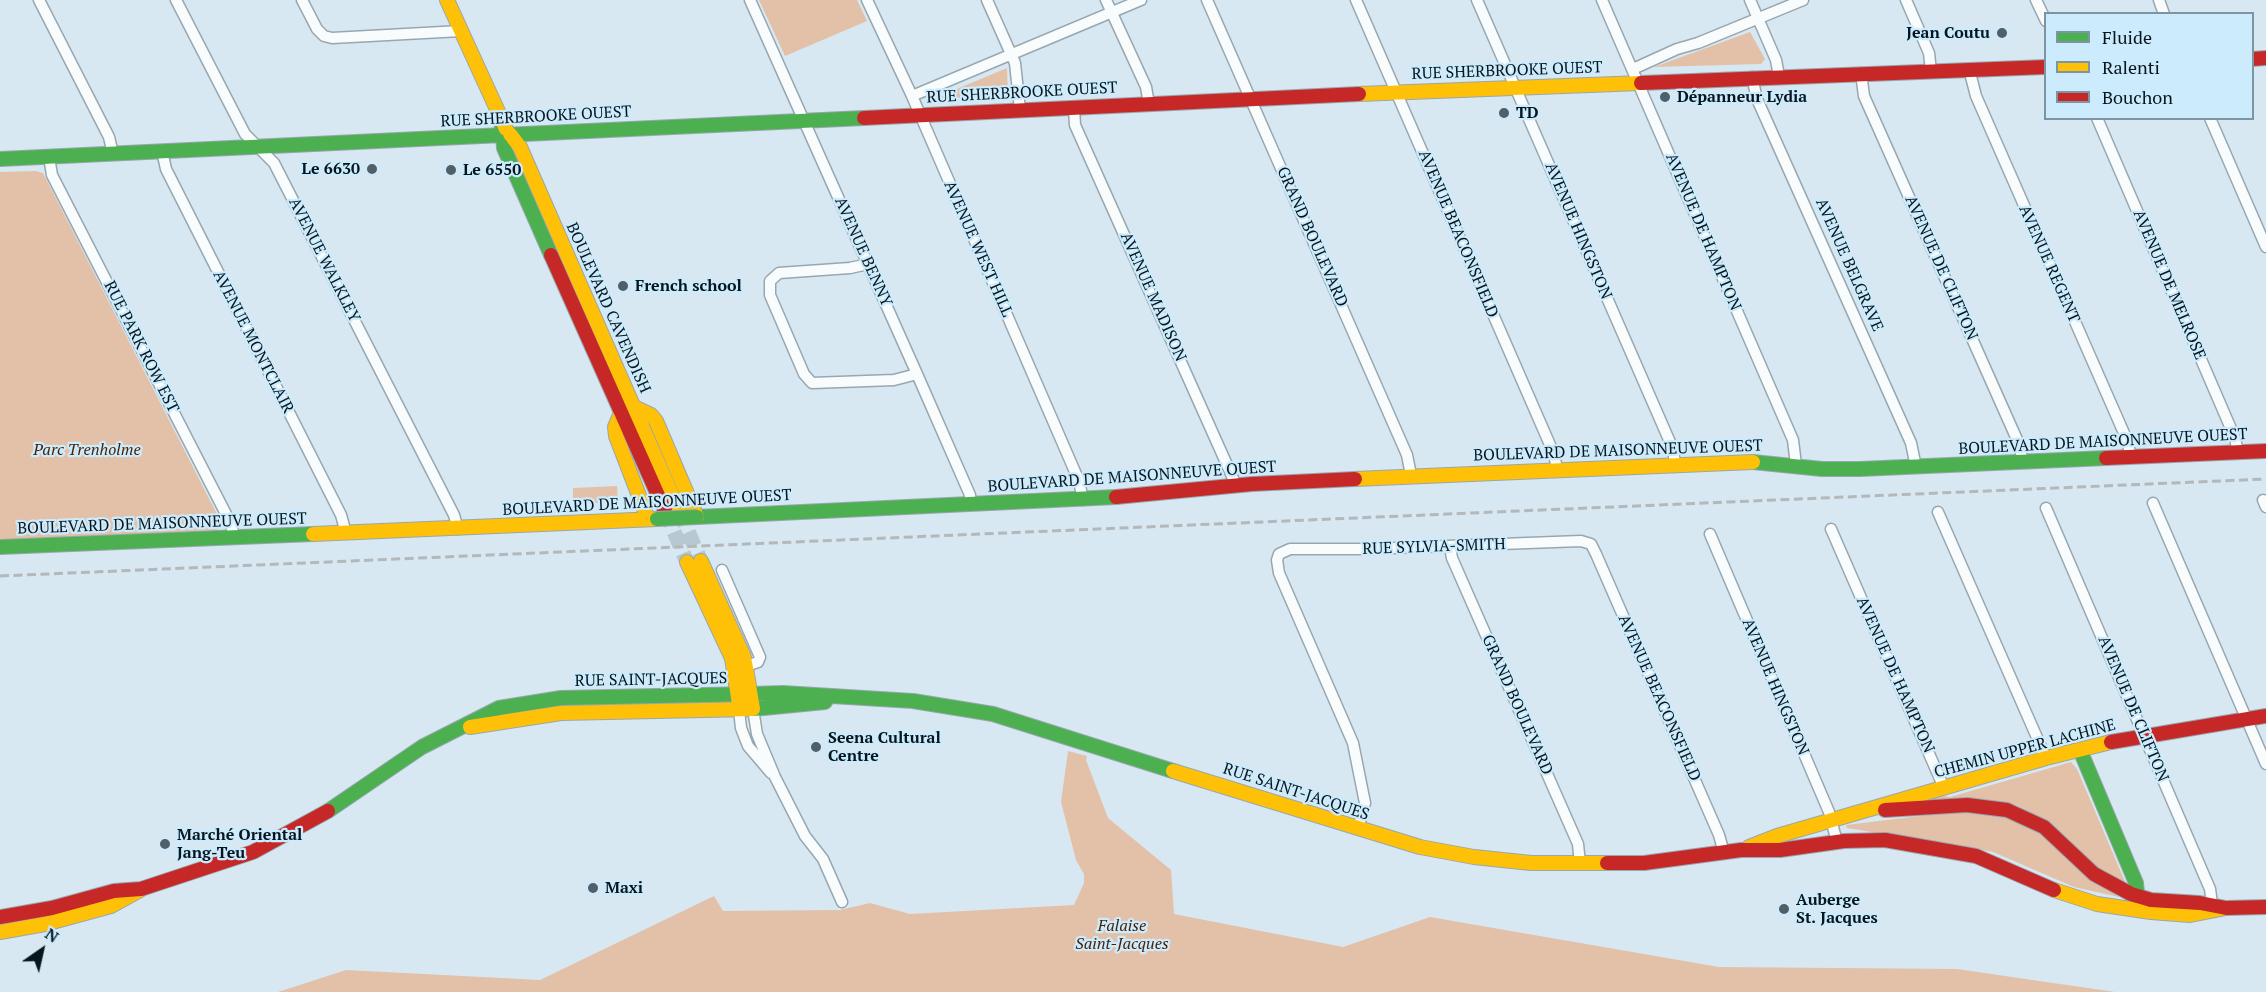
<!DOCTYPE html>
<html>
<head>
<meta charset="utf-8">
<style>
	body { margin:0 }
	#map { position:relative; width:2266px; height:992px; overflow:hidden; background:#d7e8f2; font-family:"PT Serif",serif }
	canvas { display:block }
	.legend { position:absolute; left:2044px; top:12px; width:210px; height:108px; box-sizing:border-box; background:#ccebfd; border:2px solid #7d95a3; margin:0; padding:8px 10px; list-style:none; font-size:18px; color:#07151d }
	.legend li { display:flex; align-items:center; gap:12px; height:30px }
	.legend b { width:30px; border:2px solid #7d95a3 }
	.north { position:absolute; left:12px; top:920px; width:60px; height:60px; -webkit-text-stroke:4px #ccebfd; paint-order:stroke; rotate:34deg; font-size:16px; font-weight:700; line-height:24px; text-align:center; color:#07151d }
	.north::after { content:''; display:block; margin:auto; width:21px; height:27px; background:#07151d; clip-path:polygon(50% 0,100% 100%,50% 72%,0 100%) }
</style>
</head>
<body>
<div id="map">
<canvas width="2266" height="992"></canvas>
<ul class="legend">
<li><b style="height:8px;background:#4caf50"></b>Fluide</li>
<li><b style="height:8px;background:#ffc107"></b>Ralenti</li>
<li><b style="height:8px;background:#c62828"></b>Bouchon</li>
</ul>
<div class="north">N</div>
</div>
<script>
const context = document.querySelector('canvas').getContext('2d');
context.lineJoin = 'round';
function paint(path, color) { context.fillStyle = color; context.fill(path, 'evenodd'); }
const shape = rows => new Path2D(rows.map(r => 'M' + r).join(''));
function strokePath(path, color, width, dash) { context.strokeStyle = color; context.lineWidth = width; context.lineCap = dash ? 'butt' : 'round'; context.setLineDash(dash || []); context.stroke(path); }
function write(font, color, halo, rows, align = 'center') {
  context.font = font + ' "PT Serif",serif'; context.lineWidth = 4.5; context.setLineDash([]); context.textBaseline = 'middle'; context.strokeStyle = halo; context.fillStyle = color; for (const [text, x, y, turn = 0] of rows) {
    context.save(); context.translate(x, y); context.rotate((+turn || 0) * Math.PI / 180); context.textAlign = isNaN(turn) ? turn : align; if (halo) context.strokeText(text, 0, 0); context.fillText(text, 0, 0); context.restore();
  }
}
paint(shape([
	[759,0,857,0,867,21,785,56],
	[1750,32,1765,59,1761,64,1654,67],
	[1007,68,1008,97,939,98,952,91],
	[36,171,43,173,220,520,221,524,217,530,0,540,0,172],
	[617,486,618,502,573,504,573,488],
	[1068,751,1087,756,1086,760,1108,818,1171,870,1174,914,1343,947,1430,917,1719,967,1957,969,2115,992,278,992,346,970,540,980,714,896,723,911,840,910,870,903,910,914,1074,905,1084,883,1084,874,1076,860,1061,802],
	[2071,762,2077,769,2126,884,2099,869,2049,822,2016,805,1971,798,1901,806,1940,795,1950,797],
	[1961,811,1995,812,2043,833,2089,876,2119,897,2074,887,1993,852,1847,828,1846,825]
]), '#e3c0a8');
strokePath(shape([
	[665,511,687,562],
	[679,511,701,561]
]), '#b8c8d2', 15, [15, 8]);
const street = shape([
	[39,0,109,137,113,154],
	[176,0,245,134,274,163,454,515,458,529],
	[302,0,317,29,324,36,332,38,461,31],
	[750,0,917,374,970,495,971,505],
	[867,0,912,96,1079,481,1083,500],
	[987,0,1015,63,1020,110],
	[1106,0,1146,87,1149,104],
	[1207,0,1407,455,1411,475],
	[1356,0,1554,454,1557,469],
	[1477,0,1673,449,1675,464],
	[1602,0,1793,440,1796,465],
	[1750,0,1776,60,1779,76],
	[1906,0,1929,53,1931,71],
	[2036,0,2046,21],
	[2159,0,2164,14],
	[1633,69,1677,49,1698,43,1803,0],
	[1969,69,1976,96,2127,440,2131,457],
	[1861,73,1864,96,2019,444,2023,462],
	[1752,77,1757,99,1911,443,1916,467],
	[912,96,1141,0],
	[1074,108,1075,125,1236,485],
	[2097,118,2235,438,2238,453],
	[2210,118,2266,247],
	[162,151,166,169,341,515,346,533],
	[49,157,52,175,228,518,235,537],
	[868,264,850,268,779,273,770,281,770,295,804,374,812,383,894,380,917,374],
	[2263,500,2266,507],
	[2153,503,2266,764],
	[2046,508,2210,889,2213,911],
	[1938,512,2046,758],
	[1831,529,1944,788],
	[1710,534,1829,812,1837,842],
	[1450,547,1452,558,1578,844,1580,864],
	[722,570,760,657,758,662,746,666],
	[753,709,757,734,775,777,805,836,823,859,842,902],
	[739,710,741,728,748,746,771,773],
	[1358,829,1365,803,1353,743,1279,573,1277,560,1279,554,1290,549,1367,549,1581,541,1591,544,1596,554,1719,835,1724,853]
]);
const fast = shape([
	[0,159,503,135,501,121],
	[551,255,504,148,503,135,864,118],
	[1753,462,1822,469,1860,469,2106,458],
	[697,517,1116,497],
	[0,547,313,534],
	[751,694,783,693,913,701,993,714,1173,771],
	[753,709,825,702],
	[2080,750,2136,883,2138,902],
	[328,811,422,747,499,708,561,698,751,694]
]);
const slow = shape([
	[447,0,506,129],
	[1359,94,1641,83],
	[510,134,520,147,679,511],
	[634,407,651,415,656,421,697,517],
	[621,413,615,427,616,436,648,519],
	[1355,479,1753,462],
	[313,534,657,519],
	[687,562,732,658,739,704],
	[470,727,561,713,753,709,744,657,701,561],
	[1173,771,1420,847,1474,857,1531,863,1607,863],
	[1749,847,1777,836,2046,758,2111,742],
	[2054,890,2097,904,2151,912,2190,915,2226,908],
	[0,932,45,924,111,906,140,890]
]);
const jam = shape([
	[2252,59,2266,58],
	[1641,83,2046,67],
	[864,118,1359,94],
	[551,255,665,511],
	[2106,458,2266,451],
	[1116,497,1252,484,1355,479],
	[2111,742,2266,716],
	[1885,810,1967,805,2007,810,2044,827,2094,874,2131,894,2151,900,2200,903,2226,908,2266,907],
	[1607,863,1644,863,1741,850,1780,850,1844,841,1885,840,1976,856,2054,890],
	[0,917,52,908,114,891,141,889,253,852,328,811]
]);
strokePath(street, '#98a7af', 13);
strokePath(fast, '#98a7af', 16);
strokePath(slow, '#98a7af', 16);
strokePath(jam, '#98a7af', 16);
strokePath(street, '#f9fcfd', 10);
strokePath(fast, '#4caf50', 14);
strokePath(slow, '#ffc107', 14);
strokePath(jam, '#c62828', 14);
strokePath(shape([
	[0,576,2266,479]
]), '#b3b8ba', 3, [9, 4.5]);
const fastBridge = shape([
	[657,519,697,517]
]);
strokePath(fastBridge, '#98a7af', 16, []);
strokePath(fastBridge, '#4caf50', 14);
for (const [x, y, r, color] of [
	[2002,33,6,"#505f68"],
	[1665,97,6,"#505f68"],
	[1504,113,6,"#505f68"],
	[372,169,6,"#505f68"],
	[451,170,6,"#505f68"],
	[623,286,6,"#505f68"],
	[816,747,6,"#505f68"],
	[165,844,6,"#505f68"],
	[593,888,6,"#505f68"],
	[1784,909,6,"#505f68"]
]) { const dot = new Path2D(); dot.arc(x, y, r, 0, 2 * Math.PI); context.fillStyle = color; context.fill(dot); strokePath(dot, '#ccebfd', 2); }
write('bold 16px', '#07151d', '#ccebfd', [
	["Jean Coutu",1990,33,"right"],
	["Dépanneur Lydia",1677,97],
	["TD",1516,113],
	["Le 6630",360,169,"right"],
	["Le 6550",463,170],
	["French school",635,286],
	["Seena Cultural",828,738],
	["Centre",828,756],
	["Marché Oriental",177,835],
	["Jang-Teu",177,853],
	["Maxi",605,888],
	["Auberge",1796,900],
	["St. Jacques",1796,918]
], 'left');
write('16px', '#07151d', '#ccebfd', [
	["RUE SHERBROOKE OUEST",1507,71,-2],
	["RUE SHERBROOKE OUEST",1022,93,-3],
	["RUE SHERBROOKE OUEST",536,117,-3],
	["AVENUE HINGSTON",1578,231,67],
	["AVENUE DE HAMPTON",1703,232,67],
	["AVENUE BEACONSFIELD",1458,234,67],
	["GRAND BOULEVARD",1312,237,66],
	["AVENUE WEST HILL",978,249,66],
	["AVENUE BENNY",863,252,66],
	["AVENUE WALKLEY",324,260,63],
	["AVENUE REGENT",2049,264,66],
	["AVENUE BELGRAVE",1849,265,66],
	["AVENUE DE CLIFTON",1941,268,66],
	["AVENUE DE MELROSE",2169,285,67],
	["AVENUE MADISON",1153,297,66],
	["BOULEVARD CAVENDISH",608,308,66],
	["AVENUE MONTCLAIR",253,342,63],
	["RUE PARK ROW EST",141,347,63],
	["BOULEVARD DE MAISONNEUVE OUEST",2103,442,-3],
	["BOULEVARD DE MAISONNEUVE OUEST",1618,451,-2],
	["BOULEVARD DE MAISONNEUVE OUEST",1132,477,-4],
	["BOULEVARD DE MAISONNEUVE OUEST",647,503,-3],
	["BOULEVARD DE MAISONNEUVE OUEST",162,524,-2],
	["RUE SYLVIA-SMITH",1434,547,-2],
	["AVENUE DE HAMPTON",1895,675,66],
	["RUE SAINT-JACQUES",651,680,-1],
	["AVENUE HINGSTON",1775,687,67],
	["AVENUE BEACONSFIELD",1659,698,66],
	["GRAND BOULEVARD",1517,705,66],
	["AVENUE DE CLIFTON",2133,709,67],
	["CHEMIN UPPER LACHINE",2025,749,-15],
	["RUE SAINT-JACQUES",1296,792,18]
]);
write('italic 16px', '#481f00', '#ccebfd', [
	["Parc Trenholme",87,450],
	["Falaise",1122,926],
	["Saint-Jacques",1122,944]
]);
</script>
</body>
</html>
